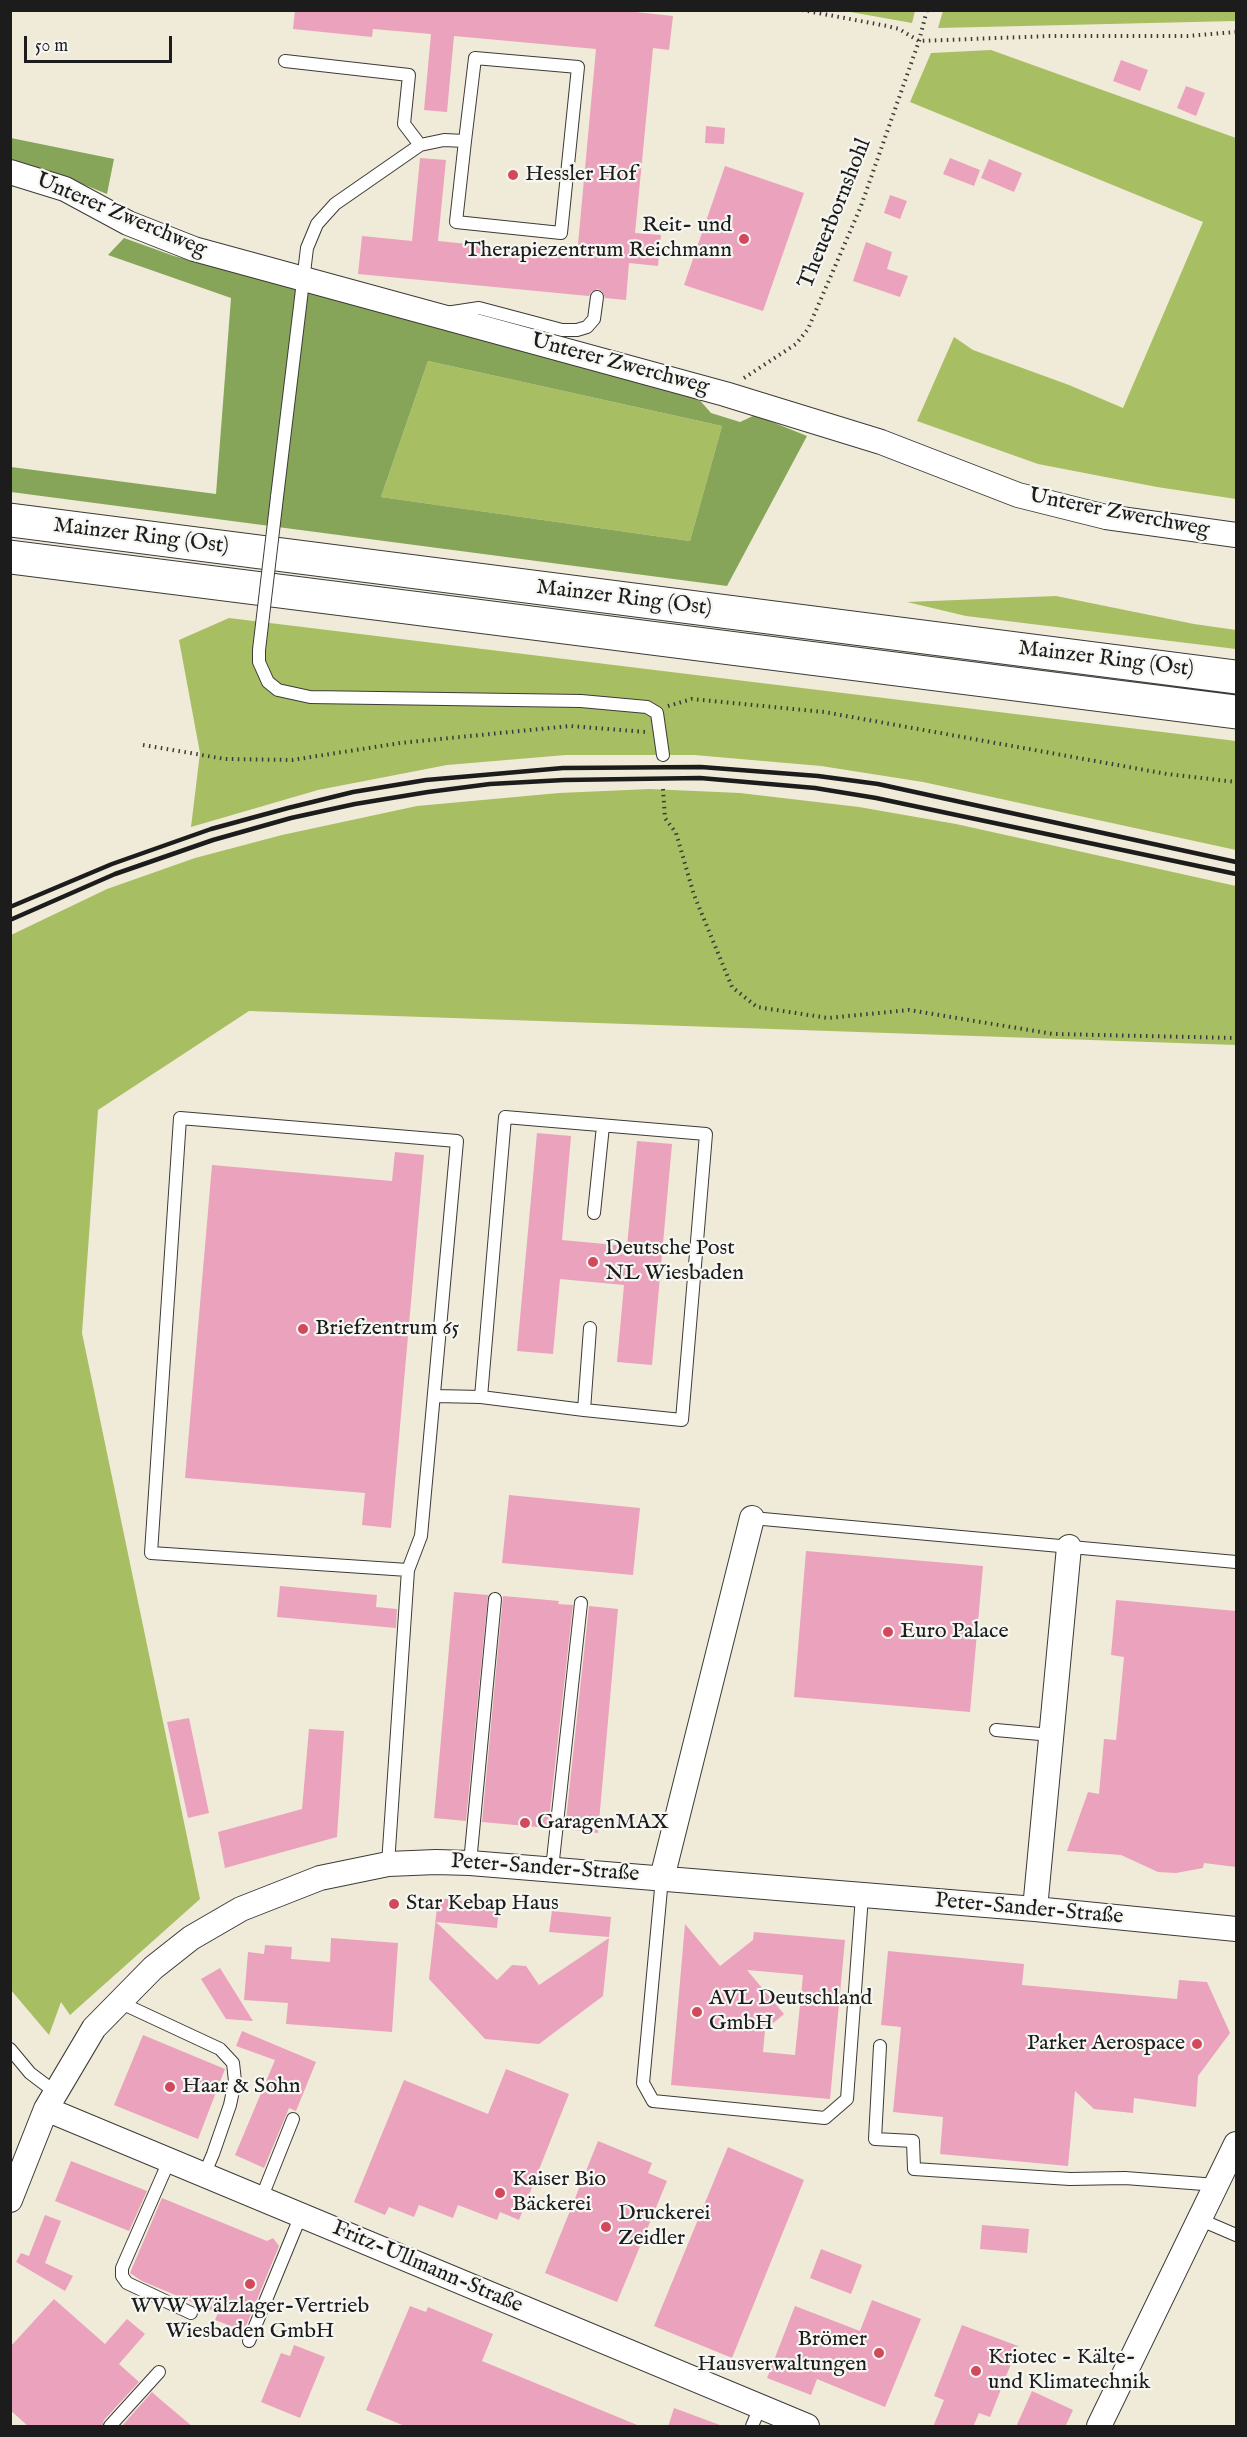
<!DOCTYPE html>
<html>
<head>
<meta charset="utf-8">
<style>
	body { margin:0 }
	#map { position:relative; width:1247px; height:2437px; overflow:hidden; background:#f0ebd8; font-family:"IM FELL English",serif }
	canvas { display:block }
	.frame { position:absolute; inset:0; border:12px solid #1c1c1c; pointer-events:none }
	.scale { position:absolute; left:24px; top:36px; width:148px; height:27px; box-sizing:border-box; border:3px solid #1c1c1c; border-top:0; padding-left:8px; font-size:18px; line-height:21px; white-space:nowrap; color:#1c1c1c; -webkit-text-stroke:4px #f6f6f2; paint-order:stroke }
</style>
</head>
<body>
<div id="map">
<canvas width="1247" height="2437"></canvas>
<div class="frame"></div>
<div class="scale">50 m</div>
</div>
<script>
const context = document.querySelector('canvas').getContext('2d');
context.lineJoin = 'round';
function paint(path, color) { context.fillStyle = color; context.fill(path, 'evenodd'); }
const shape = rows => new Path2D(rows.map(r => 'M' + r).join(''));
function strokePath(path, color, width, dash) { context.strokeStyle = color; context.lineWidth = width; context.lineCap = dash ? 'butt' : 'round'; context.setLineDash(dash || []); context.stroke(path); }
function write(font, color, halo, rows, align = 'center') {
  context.font = font + ' "IM FELL English",serif'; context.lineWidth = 4.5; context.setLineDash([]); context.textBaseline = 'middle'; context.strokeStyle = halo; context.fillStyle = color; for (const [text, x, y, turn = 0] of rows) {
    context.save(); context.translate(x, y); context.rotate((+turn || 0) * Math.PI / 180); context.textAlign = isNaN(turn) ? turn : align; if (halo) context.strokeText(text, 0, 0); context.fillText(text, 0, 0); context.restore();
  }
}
paint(shape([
	[845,11,915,11,912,23],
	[943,11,1236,10,1236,21,938,28],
	[991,50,1236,138,1236,499,1157,487,1038,464,917,421,954,337,973,350,1069,385,1123,408,1203,222,910,102,931,53],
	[428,361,722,426,690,541,381,497],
	[1056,596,1194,624,1236,630,1236,649,966,616,907,602],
	[229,618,1236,741,1236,850,923,782,821,766,694,755,566,755,447,765,318,790,191,827,200,753,179,640],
	[650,789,740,793,859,807,956,824,1236,886,1236,1045,249,1011,98,1110,82,1333,200,1899,70,2015,61,2002,49,2035,10,1989,11,935,107,889,195,858,282,835,417,806,559,793]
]), '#a8be63');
paint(shape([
	[11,138,114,159,107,194,53,172,11,162],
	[124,238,174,256,697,397,711,413,740,422,755,415,807,436,727,586,11,492,11,467,216,494,231,298,108,255],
	[428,361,722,426,690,541,381,497]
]), '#86a559');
paint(shape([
	[295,10,617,10,673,16,669,50,653,48,635,233,661,235,658,266,629,263,626,300,605,298,602,291,598,289,591,292,589,296,358,274,362,236,412,241,420,158,446,160,438,241,577,255,596,49,454,36,447,112,424,110,431,34,373,29,372,37,293,29],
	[1121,60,1148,70,1140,91,1113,81],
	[1186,86,1205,93,1196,116,1177,108],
	[706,126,725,128,724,144,705,143],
	[950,158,980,170,974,186,943,174],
	[989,159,1022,173,1014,192,981,178],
	[725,166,804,193,763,311,684,285],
	[890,195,907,201,900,219,884,213],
	[866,242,892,252,887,269,908,276,900,297,853,281],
	[537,1133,571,1136,562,1240,627,1246,637,1141,672,1144,652,1365,617,1362,624,1285,560,1279,553,1354,517,1351],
	[395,1152,424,1155,391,1528,362,1525,365,1493,185,1478,212,1165,392,1181],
	[509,1495,640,1508,633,1575,502,1563],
	[806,1551,983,1566,970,1712,794,1697],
	[280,1586,377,1595,376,1607,397,1609,396,1628,277,1617],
	[454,1592,488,1595,466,1821,434,1818],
	[503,1596,559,1601,558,1604,573,1605,548,1828,482,1822],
	[1116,1600,1236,1611,1236,1867,1204,1863,1203,1868,1176,1873,1158,1872,1121,1855,1067,1851,1088,1792,1099,1794,1104,1739,1116,1740,1124,1657,1111,1655],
	[589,1606,618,1609,598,1833,565,1829],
	[189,1718,209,1813,188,1818,167,1722],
	[309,1729,344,1731,337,1837,225,1868,218,1832,302,1809],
	[438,1898,499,1905,497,1928,436,1922,497,1980,512,1965,526,1966,539,1985,609,1938,603,1996,539,2044,485,2039,429,1979],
	[552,1911,611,1917,609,1937,549,1932],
	[685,1924,720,1966,753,1940,754,1932,845,1940,830,2099,671,2085],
	[747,1970,803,1975,795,2055,763,2052,765,2030,784,2014],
	[331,1938,398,1943,392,2032,286,2024,288,2003,244,2000,248,1952,264,1954,265,1945,292,1947,291,1959,330,1962],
	[888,1951,1024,1964,1022,1985,1177,1999,1179,1980,1207,1982,1230,2033,1198,2076,1196,2107,1134,2098,1133,2113,1094,2109,1075,2091,1068,2166,940,2154,943,2117,893,2112,901,2027,881,2025],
	[220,1968,253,2021,226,2019,201,1979],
	[242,2031,316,2062,296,2111,289,2108,264,2168,235,2155,275,2060,236,2046],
	[143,2035,225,2069,198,2139,114,2105],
	[506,2069,569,2094,519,2220,500,2212,497,2220,458,2205,453,2218,419,2205,414,2217,389,2207,385,2215,354,2202,404,2080,488,2114],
	[598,2141,652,2163,648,2173,667,2181,617,2302,545,2273],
	[728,2147,804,2180,732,2358,654,2326],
	[71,2161,147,2191,129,2231,55,2201],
	[162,2198,267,2241,273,2238,279,2246,244,2331,215,2320,218,2313,142,2281,130,2273],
	[45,2215,61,2221,45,2263,73,2276,65,2291,16,2262,21,2253,29,2256],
	[982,2225,1029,2229,1027,2253,980,2249],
	[821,2249,862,2265,851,2294,810,2278],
	[54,2299,105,2344,127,2319,145,2334,119,2364,139,2382,104,2420,102,2427,29,2427,10,2410,10,2347],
	[872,2300,921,2319,885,2407,817,2379,811,2395,767,2378,795,2306,860,2331],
	[410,2306,426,2312,428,2307,493,2334,482,2361,642,2427,407,2427,366,2410],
	[962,2325,1018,2346,990,2417,979,2413,973,2427,933,2427,944,2400,934,2396],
	[294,2345,325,2357,300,2418,261,2402,281,2353,290,2356],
	[1032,2391,1073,2410,1065,2427,1016,2427],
	[152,2392,161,2400,193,2427,121,2427],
	[674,2408,720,2425,720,2427,668,2427]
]), '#eba2bc');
const lane = shape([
	[285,61,409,75,404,124,420,145],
	[446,313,479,308,562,330,577,330,587,327,594,319,597,297],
	[277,497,307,248,317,224,335,204,420,145,444,140,465,141,456,222,561,233,578,67,475,58,465,141],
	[259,650,259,662,268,682,278,690,310,697,581,701,647,707,657,713,663,755],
	[594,1213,603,1126],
	[435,1396,481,1397,505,1117,706,1134,682,1420,584,1410,481,1397],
	[584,1410,590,1328],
	[752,1518,1236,1562],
	[996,1730,1051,1735],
	[470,1863,495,1599],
	[388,1864,408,1570,151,1553,180,1118,457,1141,421,1536,408,1570],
	[552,1869,581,1603],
	[662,1878,643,2083,653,2101,825,2118,847,2099,862,1896],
	[119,2002,220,2049,233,2063,235,2081,230,2105,213,2154,204,2175],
	[880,2046,875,2139,913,2141,914,2169,1070,2179,1125,2178,1217,2185],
	[10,2049,30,2073,55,2092],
	[169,2161,122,2268,122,2276,127,2283,191,2313],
	[261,2199,293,2119],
	[1201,2220,1236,2235],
	[249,2341,301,2215],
	[110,2426,159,2372],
	[752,2426,760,2407]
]);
const street = shape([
	[10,172,65,189,128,223,194,249,725,394,881,442,1018,495,1106,517,1236,535],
	[662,1878,752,1518],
	[1035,1909,1069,1547],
	[46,2109,807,2426],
	[10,2200,46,2109,94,2028,153,1968,191,1938,241,1909,320,1878,388,1864,436,1862,470,1863,1035,1909,1236,1929],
	[1099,2426,1236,2144]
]);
const highway = shape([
	[10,520,1236,677],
	[10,557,1236,712]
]);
strokePath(lane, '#3c3b38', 14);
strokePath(street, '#3c3b38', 26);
strokePath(highway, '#3c3b38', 35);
strokePath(shape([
	[802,10,887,26,899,29,919,41,1050,36,1188,36,1236,32],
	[744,378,796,344,808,329,861,206,919,41,927,10],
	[668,706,692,699,824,712,1167,774,1236,782],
	[143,745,225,759,292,760,400,743,570,726,646,732],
	[663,789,665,818,676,833,694,895,732,987,757,1007,828,1018,909,1010,1053,1034,1236,1038]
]), '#3c3b38', 4, [1.5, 4.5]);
strokePath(lane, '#fff', 12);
strokePath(street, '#fff', 24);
strokePath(highway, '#fff', 33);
strokePath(shape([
	[10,907,112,864,211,829,288,808,353,792,426,780,563,768,701,767,818,776,878,784,1236,862],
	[10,920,115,874,213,840,291,818,355,804,428,792,490,784,564,780,700,778,815,788,876,798,1236,874]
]), '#1c1c1c', 4.5);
const laneBridge = shape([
	[259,650,277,497]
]);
strokePath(laneBridge, '#3c3b38', 14, []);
strokePath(laneBridge, '#fff', 12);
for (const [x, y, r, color] of [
	[513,175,6,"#d1495b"],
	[744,239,6,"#d1495b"],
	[593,1262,6,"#d1495b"],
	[303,1329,6,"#d1495b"],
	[888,1632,6,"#d1495b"],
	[525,1823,6,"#d1495b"],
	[394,1904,6,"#d1495b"],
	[697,2012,6,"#d1495b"],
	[1197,2044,6,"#d1495b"],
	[170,2087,6,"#d1495b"],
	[500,2193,6,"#d1495b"],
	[606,2227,6,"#d1495b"],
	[250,2284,6,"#d1495b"],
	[879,2353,6,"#d1495b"],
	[976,2371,6,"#d1495b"]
]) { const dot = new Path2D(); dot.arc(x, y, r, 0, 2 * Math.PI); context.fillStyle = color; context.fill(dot); strokePath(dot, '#f6f6f2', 2); }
write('22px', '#1c1c1c', '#f6f6f2', [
	["Hessler Hof",525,175],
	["Reit- und",732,226,"right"],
	["Therapiezentrum Reichmann",732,251,"right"],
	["Deutsche Post",605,1249],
	["NL Wiesbaden",605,1274],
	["Briefzentrum 65",315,1329],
	["Euro Palace",900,1632],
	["GaragenMAX",537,1823],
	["Star Kebap Haus",406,1904],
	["AVL Deutschland",709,1999],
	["GmbH",709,2024],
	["Parker Aerospace",1185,2044,"right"],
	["Haar & Sohn",182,2087],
	["Kaiser Bio",512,2180],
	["Bäckerei",512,2205],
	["Druckerei",618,2214],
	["Zeidler",618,2239],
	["WVW Wälzlager-Vertrieb",250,2307,"center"],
	["Wiesbaden GmbH",250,2332,"center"],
	["Brömer",867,2340,"right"],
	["Hausverwaltungen",867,2365,"right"],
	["Kriotec - Kälte-",988,2358],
	["und Klimatechnik",988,2383]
], 'left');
write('22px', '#1c1c1c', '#f6f6f2', [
	["Theuerbornshohl",836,214,-68],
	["Unterer Zwerchweg",121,216,23],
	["Unterer Zwerchweg",620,365,15],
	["Unterer Zwerchweg",1119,514,11],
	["Mainzer Ring (Ost)",141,537,7],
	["Mainzer Ring (Ost)",624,599,7],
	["Mainzer Ring (Ost)",1106,660,7],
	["Peter-Sander-Straße",545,1869,4],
	["Peter-Sander-Straße",1029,1910,5],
	["Fritz-Ullmann-Straße",427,2268,23]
]);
</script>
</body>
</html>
